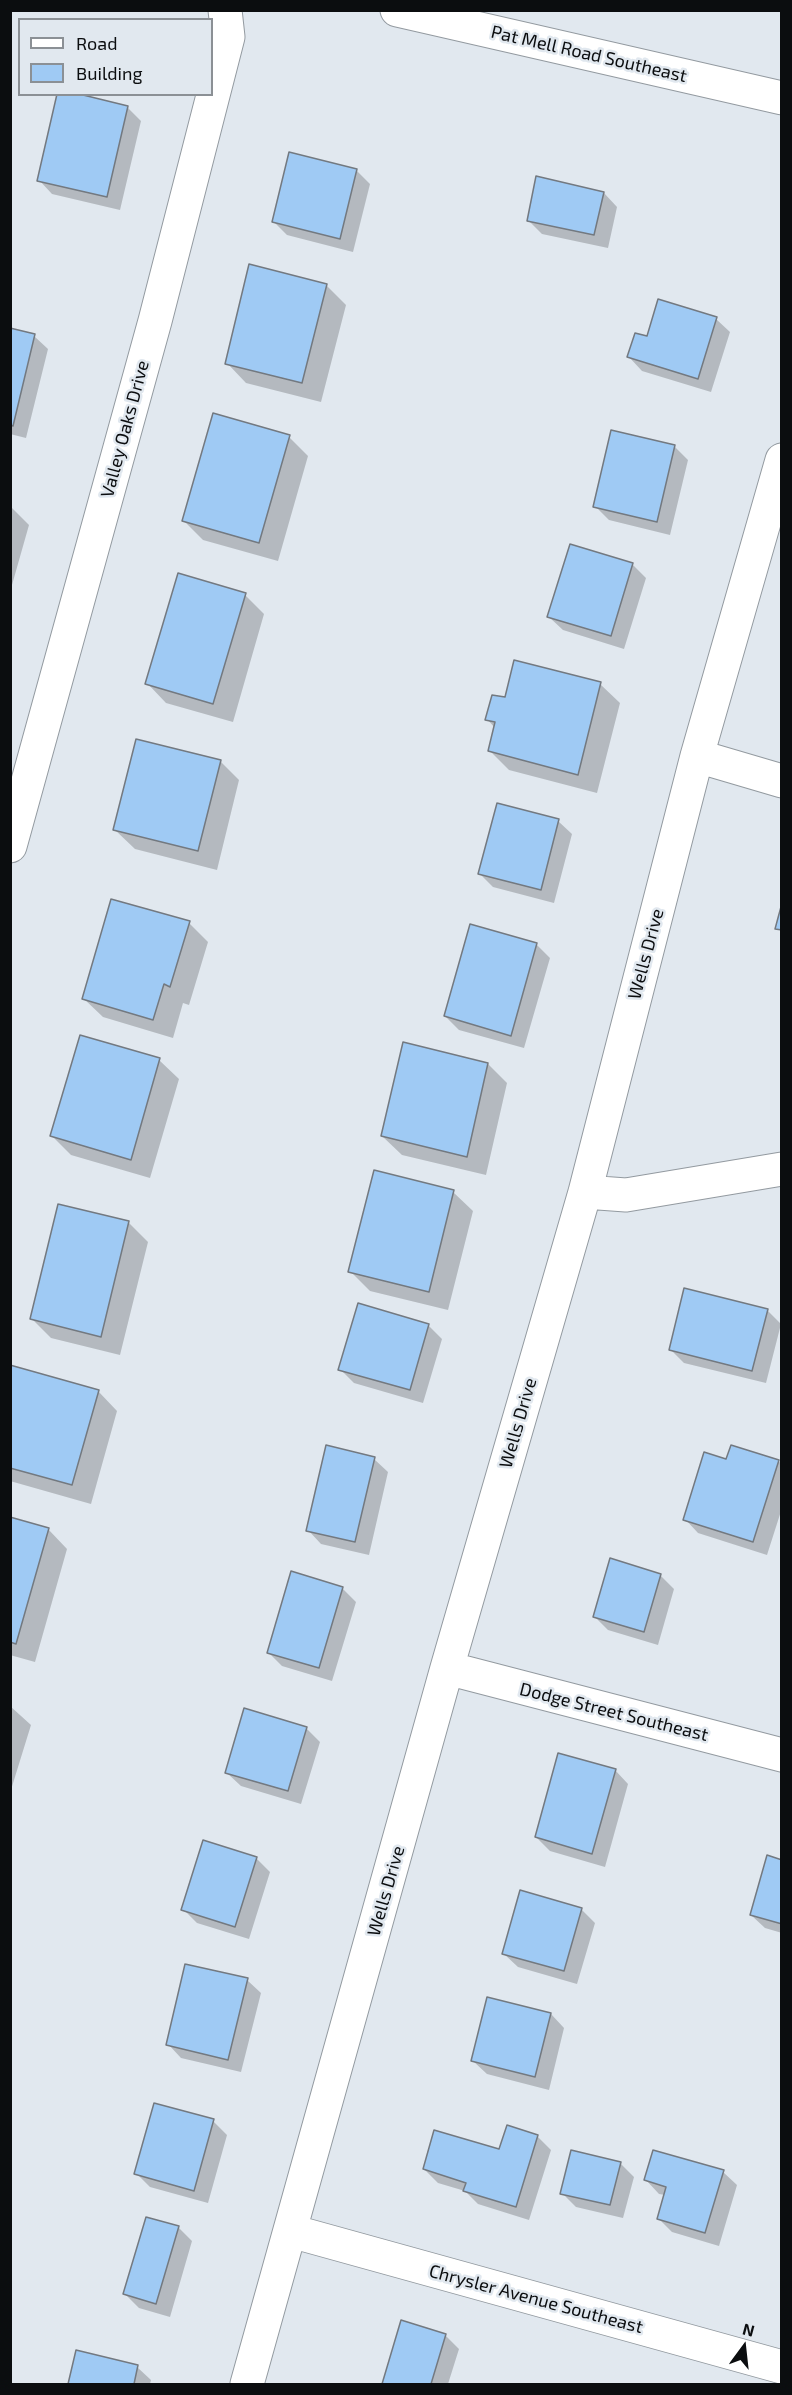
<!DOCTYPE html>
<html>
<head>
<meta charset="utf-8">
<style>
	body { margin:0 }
	#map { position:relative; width:792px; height:2395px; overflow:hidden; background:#e1e8ef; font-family:"Exo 2",sans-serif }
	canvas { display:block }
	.frame { position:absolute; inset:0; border:12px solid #0b0d0f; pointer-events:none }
	.legend { position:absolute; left:18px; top:18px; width:195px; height:78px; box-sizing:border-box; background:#e1e8ef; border:2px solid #8b9095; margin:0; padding:8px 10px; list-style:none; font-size:18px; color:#0b0d0f }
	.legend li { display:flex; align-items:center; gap:12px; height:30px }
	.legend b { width:30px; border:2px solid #8b9095 }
	.north { position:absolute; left:714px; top:2317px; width:60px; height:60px; -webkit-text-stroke:4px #e1e8ef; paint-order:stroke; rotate:15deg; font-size:16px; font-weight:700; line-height:24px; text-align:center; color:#0b0d0f }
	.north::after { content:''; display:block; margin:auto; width:21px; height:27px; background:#0b0d0f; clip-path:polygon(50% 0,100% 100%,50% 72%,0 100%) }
</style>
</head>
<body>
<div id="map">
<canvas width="792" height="2395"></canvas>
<div class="frame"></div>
<ul class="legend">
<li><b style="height:8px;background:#fff"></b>Road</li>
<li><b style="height:16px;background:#9fcaf4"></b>Building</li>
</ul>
<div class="north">N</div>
</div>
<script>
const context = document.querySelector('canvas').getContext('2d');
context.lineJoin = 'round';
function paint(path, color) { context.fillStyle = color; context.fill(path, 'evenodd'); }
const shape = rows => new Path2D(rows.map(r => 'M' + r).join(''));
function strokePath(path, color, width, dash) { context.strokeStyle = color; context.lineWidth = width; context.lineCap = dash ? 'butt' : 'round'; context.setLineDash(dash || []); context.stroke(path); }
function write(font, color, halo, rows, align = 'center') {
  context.font = font + ' "Exo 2",sans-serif'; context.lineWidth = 5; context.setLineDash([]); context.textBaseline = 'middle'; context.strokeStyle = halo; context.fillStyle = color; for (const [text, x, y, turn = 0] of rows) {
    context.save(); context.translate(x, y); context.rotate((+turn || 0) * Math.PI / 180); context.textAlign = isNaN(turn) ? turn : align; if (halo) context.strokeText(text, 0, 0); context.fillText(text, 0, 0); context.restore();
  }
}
paint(shape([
	[127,107,141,121,120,210,52,194,39,180],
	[356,170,370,184,353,252,287,235,274,222],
	[604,193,617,207,608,248,542,234,528,220],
	[326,285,346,305,321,402,246,383,227,363],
	[716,319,730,332,711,392,642,371,629,357,648,338],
	[10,330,34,336,48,349,26,438,10,434],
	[289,437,308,456,278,561,203,540,184,521],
	[674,446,688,460,670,535,609,520,595,506],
	[10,506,29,525,10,592],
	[632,564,646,578,624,649,563,630,549,617],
	[245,595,264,614,233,722,166,703,147,683],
	[600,684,620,703,597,793,509,770,490,751,495,728,487,719,506,699],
	[220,761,239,780,217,870,135,849,115,830],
	[558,821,572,834,554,903,493,887,480,874],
	[189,923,208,942,189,1005,183,1003,173,1038,103,1017,83,998],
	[536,944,550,958,524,1048,459,1030,445,1016],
	[159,1060,179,1079,150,1178,71,1155,52,1136],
	[488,1064,507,1083,486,1175,402,1155,382,1136],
	[453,1192,473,1211,448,1310,370,1291,350,1271],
	[128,1222,148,1242,120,1355,51,1338,32,1319],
	[767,1310,781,1324,766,1383,684,1363,670,1349],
	[428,1325,442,1339,423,1403,354,1383,340,1369],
	[10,1367,98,1391,117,1411,91,1504,10,1481],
	[374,1459,388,1472,369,1555,321,1544,308,1530],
	[727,1461,778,1461,782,1464,782,1508,767,1555,698,1533,685,1519],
	[10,1519,48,1529,67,1549,35,1662,10,1655],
	[660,1575,674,1589,658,1645,608,1630,594,1616],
	[342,1588,356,1602,332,1681,282,1666,269,1653],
	[10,1706,31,1725,10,1793],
	[306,1728,320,1742,301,1804,241,1786,227,1773],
	[615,1770,628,1784,605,1867,550,1851,536,1837],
	[256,1858,270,1872,249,1939,197,1923,183,1909],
	[782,1861,782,1933,765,1928,751,1915],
	[581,1909,595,1923,577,1984,518,1967,504,1954],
	[247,1980,261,1993,241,2072,181,2058,168,2044],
	[551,2014,564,2028,549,2090,487,2074,473,2061],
	[213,2121,227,2135,208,2203,150,2187,136,2173],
	[537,2136,551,2150,529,2220,478,2204,465,2191,438,2183,424,2169,500,2151],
	[620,2163,634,2177,623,2218,576,2207,562,2193],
	[723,2172,737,2185,719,2246,672,2232,658,2218,665,2195,659,2194,646,2180],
	[147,2218,179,2228,192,2241,170,2317,139,2308,125,2294],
	[402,2322,445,2335,459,2349,448,2384,384,2384],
	[77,2352,137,2367,151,2380,150,2384,69,2384]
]), '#0003');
const building = shape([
	[57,94,79,94,128,106,107,197,37,181,57,94],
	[289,152,357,169,340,239,272,222,289,152],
	[536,176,604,192,594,235,527,221,536,176],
	[249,264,327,284,302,383,225,364,249,264],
	[658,299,717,317,698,379,627,357,635,333,647,336,658,299],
	[10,328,35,334,13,426,10,425,10,328],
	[213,413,290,435,259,543,182,521,213,413],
	[611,430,675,445,657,522,593,507,611,430],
	[570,544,633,563,611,636,547,617,570,544],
	[178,573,246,593,213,704,145,684,178,573],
	[514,660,601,682,578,775,488,751,495,722,485,720,492,695,505,697,514,660],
	[136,739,221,760,198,851,113,830,136,739],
	[497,803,559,819,541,890,478,874,497,803],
	[111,899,190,921,170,987,164,984,153,1020,82,999,111,899],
	[782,903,782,930,775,929,782,903],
	[470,924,537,943,511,1036,444,1016,470,924],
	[80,1035,160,1058,131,1160,50,1136,80,1035],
	[403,1042,488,1063,467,1157,381,1136,403,1042],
	[374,1170,454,1190,429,1292,348,1272,374,1170],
	[58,1204,129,1221,101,1337,30,1319,58,1204],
	[684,1288,768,1309,752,1371,669,1350,684,1288],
	[358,1303,429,1324,410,1390,338,1370,358,1303],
	[10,1365,99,1390,72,1485,10,1468,10,1365],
	[326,1445,375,1457,355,1542,306,1531,326,1445],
	[731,1445,779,1460,753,1542,683,1520,704,1452,726,1459,731,1445],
	[10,1517,49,1528,16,1644,10,1642,10,1517],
	[610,1558,661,1574,644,1632,593,1617,610,1558],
	[291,1571,343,1587,319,1668,267,1653,291,1571],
	[244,1708,307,1727,288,1791,225,1773,244,1708],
	[558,1753,616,1769,592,1854,535,1837,558,1753],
	[203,1840,257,1857,235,1927,181,1910,203,1840],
	[767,1855,782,1860,782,1924,750,1915,767,1855],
	[520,1890,582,1908,564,1971,502,1954,520,1890],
	[185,1964,248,1978,228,2060,166,2045,185,1964],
	[487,1997,551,2013,535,2077,471,2061,487,1997],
	[154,2103,214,2119,194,2191,134,2174,154,2103],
	[507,2125,538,2135,516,2207,463,2191,466,2183,423,2169,434,2130,499,2149,507,2125],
	[571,2150,621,2162,610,2205,560,2194,571,2150],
	[653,2150,724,2170,705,2233,657,2219,666,2187,644,2180,653,2150],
	[146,2217,179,2226,156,2304,123,2294,146,2217],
	[401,2320,446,2334,431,2384,382,2384,401,2320],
	[76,2350,138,2365,134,2384,68,2384,76,2350]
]);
paint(building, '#9fcaf4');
strokePath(building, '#737980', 1.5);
const street = shape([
	[697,756,782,781],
	[10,846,155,321,228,37,225,10],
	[585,1192,626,1195,782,1169],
	[447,1668,782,1755],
	[291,2231,782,2367],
	[247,2384,447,1668,585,1192,697,756,782,460]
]);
const secondary = shape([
	[397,10,782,98]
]);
strokePath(street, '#939aa0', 35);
strokePath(secondary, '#939aa0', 35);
strokePath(street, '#fff', 33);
strokePath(secondary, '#fff', 33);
write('18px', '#0b0d0f', '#e1e8ef', [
	["Pat Mell Road Southeast",589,54,13],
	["Valley Oaks Drive",125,429,-75],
	["Wells Drive",646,954,-75],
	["Wells Drive",518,1423,-74],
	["Dodge Street Southeast",614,1712,14],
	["Wells Drive",386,1891,-74],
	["Chrysler Avenue Southeast",536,2299,15]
]);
</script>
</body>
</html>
